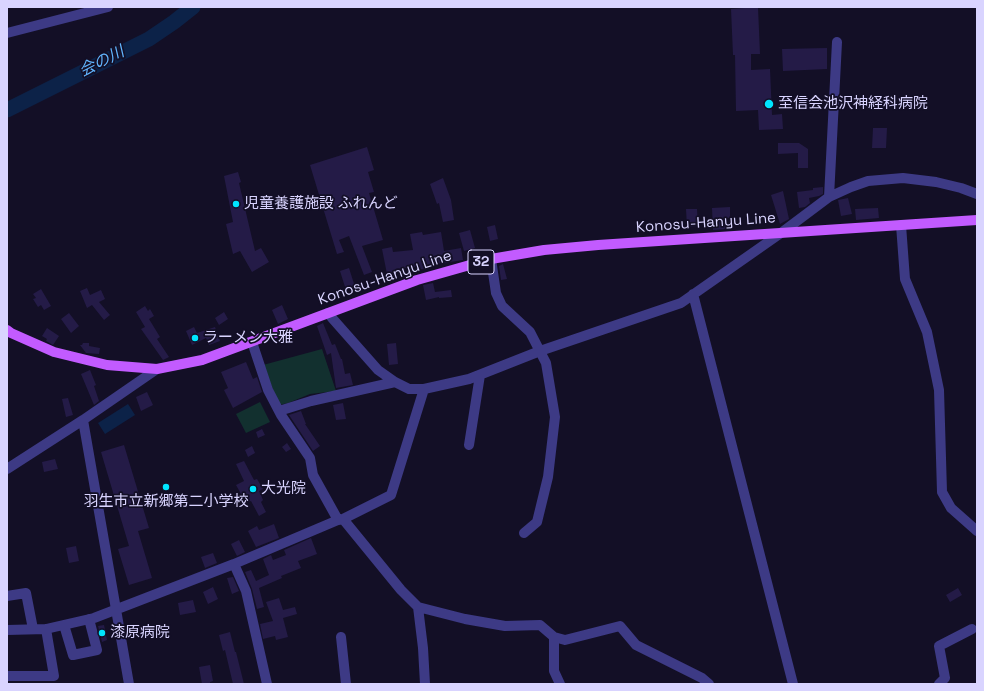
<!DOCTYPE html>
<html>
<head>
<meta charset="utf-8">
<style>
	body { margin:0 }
	#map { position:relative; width:984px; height:691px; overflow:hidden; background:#130f26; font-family:"Space Grotesk",sans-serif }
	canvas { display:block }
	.frame { position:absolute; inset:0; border:8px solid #d9d4ff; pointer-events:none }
</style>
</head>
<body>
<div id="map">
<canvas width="984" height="691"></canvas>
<div class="frame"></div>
</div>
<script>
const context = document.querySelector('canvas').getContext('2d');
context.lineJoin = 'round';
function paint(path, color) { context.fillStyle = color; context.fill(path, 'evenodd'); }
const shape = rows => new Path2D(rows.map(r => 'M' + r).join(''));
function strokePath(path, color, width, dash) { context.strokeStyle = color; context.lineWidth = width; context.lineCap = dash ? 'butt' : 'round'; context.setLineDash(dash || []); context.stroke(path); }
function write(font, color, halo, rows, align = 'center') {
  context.font = font + ' "Space Grotesk","Noto Sans JP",sans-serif'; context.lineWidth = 3.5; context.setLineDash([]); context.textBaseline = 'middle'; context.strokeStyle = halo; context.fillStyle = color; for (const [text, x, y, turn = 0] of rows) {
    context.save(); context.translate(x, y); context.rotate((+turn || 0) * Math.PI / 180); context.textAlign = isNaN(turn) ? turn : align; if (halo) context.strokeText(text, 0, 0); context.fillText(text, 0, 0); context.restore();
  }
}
paint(shape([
	[322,349,336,391,310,394,288,403,279,405,263,365],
	[260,402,270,422,246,433,236,414]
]), '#12302f');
paint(shape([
	[128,404,135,415,105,434,98,423]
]), '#0c2248');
strokePath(shape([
	[7,110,149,39,174,22,193,7]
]), '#0c2248', 15);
paint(shape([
	[758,7,760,54,751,54,751,70,770,69,772,115,782,114,783,129,759,130,758,110,736,111,735,55,733,55,731,9],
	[827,48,827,69,783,71,782,49],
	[873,128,887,128,886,148,872,148],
	[778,143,799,143,808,149,808,168,798,168,798,153,778,154],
	[367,147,374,170,368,172,374,192,369,193,383,240,362,246,372,272,364,275,349,236,339,240,344,252,337,254,310,165],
	[238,172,241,182,239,183,255,251,261,248,269,262,252,272,240,251,233,254,226,224,233,222,224,176],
	[443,178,451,200,454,220,443,222,439,203,437,204,430,184],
	[823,187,823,194,819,196,809,198,810,203,805,207,799,208,797,192,813,190,813,188],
	[783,191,789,219,780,224,771,195],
	[848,198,852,214,841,216,838,200],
	[730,207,730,218,726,218,726,229,713,230,712,208],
	[878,208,879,218,856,220,855,209],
	[686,209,697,209,698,226,687,227],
	[495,225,498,239,490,241,487,227],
	[470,230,475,248,464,251,459,233],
	[422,232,423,235,441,232,444,251,461,248,463,260,424,266,425,269,416,270,416,267,396,269,396,272,387,274,382,249,392,247,393,252,413,250,410,234],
	[503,264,507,279,501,280,499,266],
	[349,268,355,287,346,290,340,271],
	[433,283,435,292,451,290,452,297,439,298,439,297,426,300,423,285],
	[87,288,90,295,101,290,105,299,99,302,110,315,104,320,92,305,87,308,80,291],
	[41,289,51,306,44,310,41,305,38,307,33,299,36,298,33,294],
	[282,305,288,319,278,324,272,310],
	[145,306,148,311,150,309,154,316,149,319,160,337,157,339,169,357,163,360,141,329,145,327,136,312],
	[224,312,228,319,219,325,215,318],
	[69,313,79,326,71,333,61,319],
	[323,323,332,345,335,344,341,359,342,359,345,374,350,373,353,385,336,388,331,353,327,355,317,326],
	[194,327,197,333,215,327,220,341,209,345,206,338,192,345,186,331],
	[47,328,59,336,53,345,46,341,47,339,42,336],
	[83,343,89,343,89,346,100,348,99,354,86,353,80,345,82,345],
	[396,343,398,364,389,365,387,344],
	[246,362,253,379,257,377,262,392,233,408,224,390,228,388,221,372],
	[90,370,96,385,94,386,99,401,94,405,81,374],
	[147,392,153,405,141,411,136,397],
	[68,398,73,415,66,417,62,399],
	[343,403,346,419,336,420,333,405],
	[301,411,306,424,305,424,320,446,313,451,289,415],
	[262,429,265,435,258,438,256,432],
	[287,443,291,449,286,452,282,447],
	[124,445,149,528,138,531,152,578,129,585,118,549,129,546,101,452],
	[252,446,255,453,248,457,245,450],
	[55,459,58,469,44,472,42,462],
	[244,461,254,480,257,479,263,489,259,491,263,500,261,502,266,512,259,516,251,501,246,503,236,485,244,481,236,464],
	[274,524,279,538,256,547,248,531,257,526,259,530],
	[311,538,317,554,298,561,301,568,281,576,282,578,259,588,264,607,257,609,252,589,245,572,251,570,256,581,269,575,263,559,271,555,273,560,286,555,284,550],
	[239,540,245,552,237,556,231,544],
	[76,546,79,561,69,563,66,548],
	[213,553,217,563,205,568,201,557],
	[233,577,239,591,232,594,227,578],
	[213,587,218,599,208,604,203,592],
	[958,588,962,595,950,602,946,595],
	[279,598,283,610,295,607,297,614,283,618,288,637,276,640,275,636,263,639,260,624,273,621,266,602],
	[193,600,196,612,180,615,178,603],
	[104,625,107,640,102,642,98,626],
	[230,632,235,652,236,652,244,684,233,684,225,650,223,651,219,635],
	[210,665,213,681,210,682,210,684,202,684,199,667]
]), '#241b47');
strokePath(shape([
	[7,33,108,7],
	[829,197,837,42],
	[901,225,905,279,927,332,939,390,942,492,951,508,977,531],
	[491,259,496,293,502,306,530,332,546,363,555,417,548,477,537,522,524,533],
	[693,294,793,684],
	[328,313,332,318,378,370,395,382,409,389,424,389,469,379,540,351,681,303,781,233,829,197,851,187,868,181,903,178,936,182,961,188,977,194],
	[252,342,268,390,281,415,310,458,313,475,338,520,343,519,401,590,418,607,423,648,425,684],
	[279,411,311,401,395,382],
	[83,420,129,684],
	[469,445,480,375],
	[7,469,83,420,157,369],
	[343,519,391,495,424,389],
	[234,564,246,591,267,684],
	[7,596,26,593,33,629],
	[418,607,465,619,505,626,540,625,554,637,554,671,560,684],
	[64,625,73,655,97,650,89,619],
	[7,630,46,629,94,618,234,564,338,520],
	[341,637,346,684],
	[554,637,565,640,620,626,636,645,702,678,709,684],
	[7,676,54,676,46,629],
	[939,684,945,678,939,646,972,629]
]), '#3d3a85', 10);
strokePath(shape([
	[7,330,11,333,54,352,107,365,157,369,202,360,417,280,491,259,544,250,598,245,977,220]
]), '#c25bff', 10);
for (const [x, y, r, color] of [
	[769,104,5,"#00e5ff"],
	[236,204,4,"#00e5ff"],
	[195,338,4,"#00e5ff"],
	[166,487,4,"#00e5ff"],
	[253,489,4,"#00e5ff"],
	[102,633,4,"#00e5ff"]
]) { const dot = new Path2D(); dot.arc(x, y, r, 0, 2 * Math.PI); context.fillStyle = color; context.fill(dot); strokePath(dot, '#130f26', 1.5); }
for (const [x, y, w] of [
	[481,262,26]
]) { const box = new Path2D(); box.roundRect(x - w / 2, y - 12, w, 24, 3); context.fillStyle = '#130f26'; context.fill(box); strokePath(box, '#d9d4ff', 1); }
write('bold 14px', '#d9d4ff', null, [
	["32",481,262]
]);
write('15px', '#d9d4ff', '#130f26', [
	["至信会池沢神経科病院",778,104],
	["児童養護施設 ふれんど",244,204],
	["ラーメン大雅",203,338],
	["大光院",261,489],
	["羽生市立新郷第二小学校",166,502,"center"],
	["漆原病院",110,633]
], 'left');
write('15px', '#d9d4ff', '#130f26', [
	["Konosu-Hanyu Line",706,223,-4],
	["Konosu-Hanyu Line",385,278,-19]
]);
write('italic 16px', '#62b6ff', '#130f26', [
	["会の川",102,62,-27]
]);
</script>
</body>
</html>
